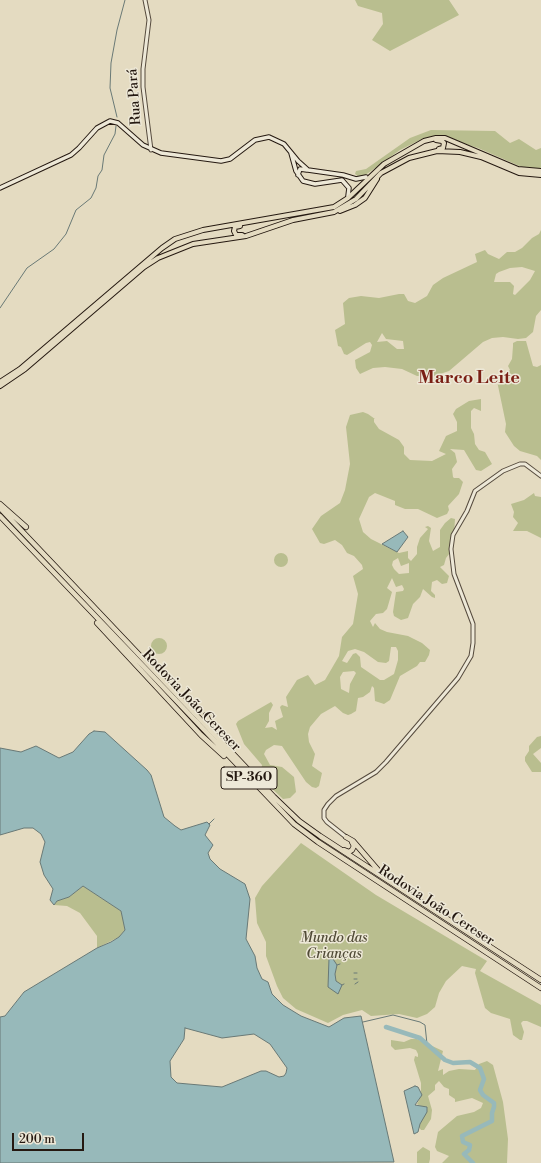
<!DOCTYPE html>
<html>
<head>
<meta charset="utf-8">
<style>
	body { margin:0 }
	#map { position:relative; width:541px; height:1163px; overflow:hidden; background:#e4dbc1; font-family:"Libre Bodoni",serif }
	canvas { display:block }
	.scale { position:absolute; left:12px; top:1133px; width:72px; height:18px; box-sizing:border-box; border:2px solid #251911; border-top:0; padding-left:5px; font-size:12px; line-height:14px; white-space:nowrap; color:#251911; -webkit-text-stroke:3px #ede8d7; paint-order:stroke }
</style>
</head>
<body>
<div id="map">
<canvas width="541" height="1163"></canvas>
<div class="scale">200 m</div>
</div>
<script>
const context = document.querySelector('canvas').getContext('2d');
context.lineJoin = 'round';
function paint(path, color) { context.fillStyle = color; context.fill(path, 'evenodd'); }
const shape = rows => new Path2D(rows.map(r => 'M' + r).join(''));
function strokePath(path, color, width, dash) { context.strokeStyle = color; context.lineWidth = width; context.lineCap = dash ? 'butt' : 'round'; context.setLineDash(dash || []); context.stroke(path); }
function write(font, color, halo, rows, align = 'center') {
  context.font = font + ' "Libre Bodoni",serif'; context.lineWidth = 3; context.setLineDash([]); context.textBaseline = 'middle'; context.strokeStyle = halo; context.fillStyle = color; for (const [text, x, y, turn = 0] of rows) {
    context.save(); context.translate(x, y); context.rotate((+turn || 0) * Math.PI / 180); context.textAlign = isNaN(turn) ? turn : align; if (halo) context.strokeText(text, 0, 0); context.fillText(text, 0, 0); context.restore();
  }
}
paint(shape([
	[355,0,449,0,459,15,390,51,372,40,383,24,382,13,358,6],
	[431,130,495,131,510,143,519,139,536,150,541,148,541,170,524,168,478,148,437,135,422,139,400,150,364,176,359,177,355,174,356,171,366,169,410,138],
	[541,230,541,310,536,316,533,332,526,338,518,339,503,337,492,338,483,342,449,371,434,376,417,376,402,369,385,367,373,368,360,374,356,368,355,360,370,352,372,345,370,342,366,343,347,355,344,354,341,347,338,346,335,330,345,324,343,303,349,298,361,296,379,298,399,294,404,294,408,301,415,303,427,296,433,285,443,278,477,262,475,254,485,250,488,254,499,259,507,252,515,252,522,248,532,238,539,234],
	[522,267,535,271,530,280,515,295,513,294,514,286,510,282,494,282,496,274,499,272,510,268],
	[382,333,386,339,403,341,404,349,397,349,387,341,377,342],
	[517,341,526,341,533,366,537,367,541,365,541,460,537,456,520,451,514,446,505,432,506,424,497,381,510,370,508,366,512,359,513,346,513,343],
	[481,399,481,411,474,408,471,411,471,428,474,434,475,444,479,450,485,452,492,464,481,471,476,470,464,450,450,449,455,453,457,462,452,469,453,477,454,478,459,478,463,482,459,494,448,506,449,510,447,514,437,518,418,509,405,509,395,505,395,501,375,493,369,497,359,519,363,532,371,539,399,553,408,551,408,558,411,561,417,554,417,547,420,538,428,529,425,527,428,526,431,528,429,541,433,551,440,547,440,530,445,523,451,518,455,519,453,549,446,558,444,565,440,567,449,576,447,583,442,584,437,580,432,582,431,591,435,595,435,598,432,597,423,589,420,597,413,604,408,618,401,620,394,616,393,612,396,592,403,591,404,589,402,585,396,587,392,578,387,588,392,592,387,609,383,613,376,614,370,621,373,627,375,623,380,629,387,632,408,636,422,643,430,650,429,655,425,662,420,662,417,666,400,676,390,700,384,704,375,701,374,688,372,686,370,692,363,697,358,698,356,711,351,714,348,715,343,713,335,706,321,714,310,727,308,734,309,742,315,754,312,766,322,773,319,786,316,788,312,787,306,782,282,746,274,745,266,750,264,754,270,765,282,767,294,777,296,792,290,798,283,799,263,780,261,776,262,765,244,744,236,724,238,721,271,702,273,705,269,713,269,721,265,728,272,727,277,730,275,721,283,717,280,707,282,705,288,707,286,697,297,680,308,675,315,685,325,680,339,656,342,637,353,624,358,594,353,576,363,569,362,565,354,556,347,553,342,545,335,540,324,544,320,543,312,529,321,516,340,503,345,490,350,464,346,427,350,415,363,412,368,414,375,419,374,419,374,422,379,429,399,440,404,447,404,454,410,460,432,461,446,454,439,451,446,436,457,431,457,422,453,414,456,409,469,401],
	[398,558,401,566,409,563,409,573,399,574,394,569,392,565,393,561],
	[391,647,396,647,398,651,398,660,394,674,384,680,380,680,361,667,360,657,356,653,353,654,347,663,342,661,348,651,355,649,364,652,378,662,386,663,389,661],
	[354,671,356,673,350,684,349,693,341,689,340,677,343,672],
	[534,493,535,496,541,497,541,538,527,531,513,531,518,523,513,517,514,512,511,504,524,500],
	'274 560a7 7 0 1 1 14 0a7 7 0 1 1-14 0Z',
	'151 646a8 8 0 1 1 16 0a8 8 0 1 1-16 0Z',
	[541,736,541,748,533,754,541,763,541,772,532,772,525,761,525,757,529,751,529,746,537,737],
	[301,843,376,895,487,961,480,971,541,1005,541,1027,527,1021,523,1021,521,1023,524,1032,522,1040,520,1040,513,1035,510,1019,491,1013,485,1008,475,973,476,969,462,966,446,981,439,993,435,1007,427,1014,417,1018,399,1014,371,1016,362,1010,343,1015,328,1023,296,1009,283,998,277,986,266,956,266,942,257,923,255,898,262,886],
	[83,886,115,907,121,911,123,917,125,930,119,937,97,948,97,936,80,913,67,906,54,905,57,901,69,897],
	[411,1039,417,1039,443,1051,438,1071,443,1069,443,1075,449,1071,459,1069,475,1070,479,1064,487,1061,493,1065,503,1102,508,1139,507,1163,442,1163,449,1156,437,1151,435,1147,438,1132,457,1116,474,1112,481,1108,483,1103,472,1098,455,1102,455,1099,449,1095,449,1089,444,1087,439,1081,435,1085,435,1090,428,1096,432,1110,431,1119,424,1130,421,1130,419,1127,424,1108,417,1104,421,1096,421,1083,414,1060,415,1056,418,1057,418,1054,416,1050,410,1048,395,1050,391,1046,391,1040,404,1042],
	[423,1147,430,1151,430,1159,429,1163,417,1163,417,1152]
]), '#b9be8f');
const water = shape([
	[403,531,408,537,397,552,382,544,403,531],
	[94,731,105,732,147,770,151,775,164,817,175,826,181,830,207,822,210,825,205,835,213,845,208,853,210,859,220,869,245,884,250,899,246,939,255,956,257,968,262,979,268,982,272,994,283,1005,301,1016,329,1027,344,1018,361,1016,394,1162,0,1163,0,1017,5,1016,24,992,97,948,111,942,119,937,125,930,121,911,83,886,69,897,57,901,54,905,50,900,53,889,44,875,40,862,45,842,41,834,33,828,24,828,0,835,0,748,21,752,36,746,59,758,73,752,89,734,94,731],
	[185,1028,222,1038,254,1034,270,1044,287,1068,286,1073,284,1076,279,1077,266,1071,261,1071,222,1087,177,1083,171,1077,170,1061,184,1039,185,1028],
	[329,959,333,959,337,965,335,974,336,981,342,985,338,994,328,987,329,959],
	[415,1086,418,1087,422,1095,415,1105,427,1107,427,1112,420,1124,418,1132,414,1134,404,1091,415,1086]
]);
paint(water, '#97b9ba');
strokePath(water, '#697976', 1);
strokePath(shape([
	[117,117,110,88,111,63,117,30,125,0],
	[0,308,27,268,54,249,66,234,76,210,91,198,96,188,98,176,102,170,104,155,115,134,116,126],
	[209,824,214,819],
	[337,965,340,964],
	[354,973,357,973],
	[354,979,357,979],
	[355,984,358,982],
	[342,985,344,984],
	[363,1022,393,1015,420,1022,425,1025,427,1044]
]), '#697976', 1);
strokePath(shape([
	[386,1027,420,1038,445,1060,453,1063,470,1062,480,1068,484,1079,480,1090,483,1095,494,1103,494,1107,492,1113,492,1121,462,1136,463,1142,470,1145,469,1150,464,1154,473,1163]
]), '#97b9ba', 4.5);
const tertiary = shape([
	[145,0,149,20,143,69,143,87,151,150],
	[346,837,327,822,324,818,324,810,328,804,336,796,376,772,386,762,458,678,471,656,473,643,473,624,454,574,451,549,453,535,467,511,475,491,503,471,520,464,525,464,541,476]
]);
const secondary = shape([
	[291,153,296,171,303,181,315,184,342,180,349,188,348,196],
	[298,175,300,169,307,170],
	[0,188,71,155,79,148,97,128,110,121,118,123,143,145,161,153,221,161,230,159,255,140,269,137,284,144,298,161,308,170,343,175,356,179,366,177]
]);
const primary = shape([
	[436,140,442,141,444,143,443,148,439,149],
	[340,211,355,205,365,198,377,179],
	[240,226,235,227,234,231,236,235,242,235],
	[0,382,20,369,162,248,175,239,203,230,334,207,348,198,384,164,424,141,436,138,445,138,518,169,541,171],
	[0,386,25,369,144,267,158,258,193,244,246,236,293,220,334,212,356,199,381,173,409,158,437,151,460,152,481,157,519,173,541,175]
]);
const motorway = shape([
	[0,504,26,527],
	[0,508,274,797,299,821,320,836,541,980],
	[0,516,294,824,318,842,541,988],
	[97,623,201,735,224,756],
	[206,715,213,730],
	[346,837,353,841,384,877],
	[344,850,349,852,352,850,354,846,352,842]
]);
strokePath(tertiary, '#554a3d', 5);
strokePath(secondary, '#251911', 5.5);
strokePath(primary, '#251911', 6);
strokePath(motorway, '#251911', 6);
strokePath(tertiary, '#ede8d7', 3);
strokePath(secondary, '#ede8d7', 3.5);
strokePath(primary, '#e4dbc1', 4);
strokePath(motorway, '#e4dbc1', 4.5);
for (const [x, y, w] of [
	[249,778,56]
]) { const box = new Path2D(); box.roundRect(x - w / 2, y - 11, w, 22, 3); context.fillStyle = '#ede8d7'; context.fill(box); strokePath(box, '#251911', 1); }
write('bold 13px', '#251911', null, [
	["SP-360",249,778]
]);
write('14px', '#251911', '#ede8d7', [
	["Rua Pará",135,97,-94],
	["Rodovia João Cereser",191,701,46],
	["Rodovia João Cereser",436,906,33]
]);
write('italic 14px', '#514b37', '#ede8d7', [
	["Mundo das",334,939],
	["Crianças",334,955]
]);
write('bold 18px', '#7a1f14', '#ede8d7', [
	["Marco Leite",469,379]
]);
</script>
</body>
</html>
